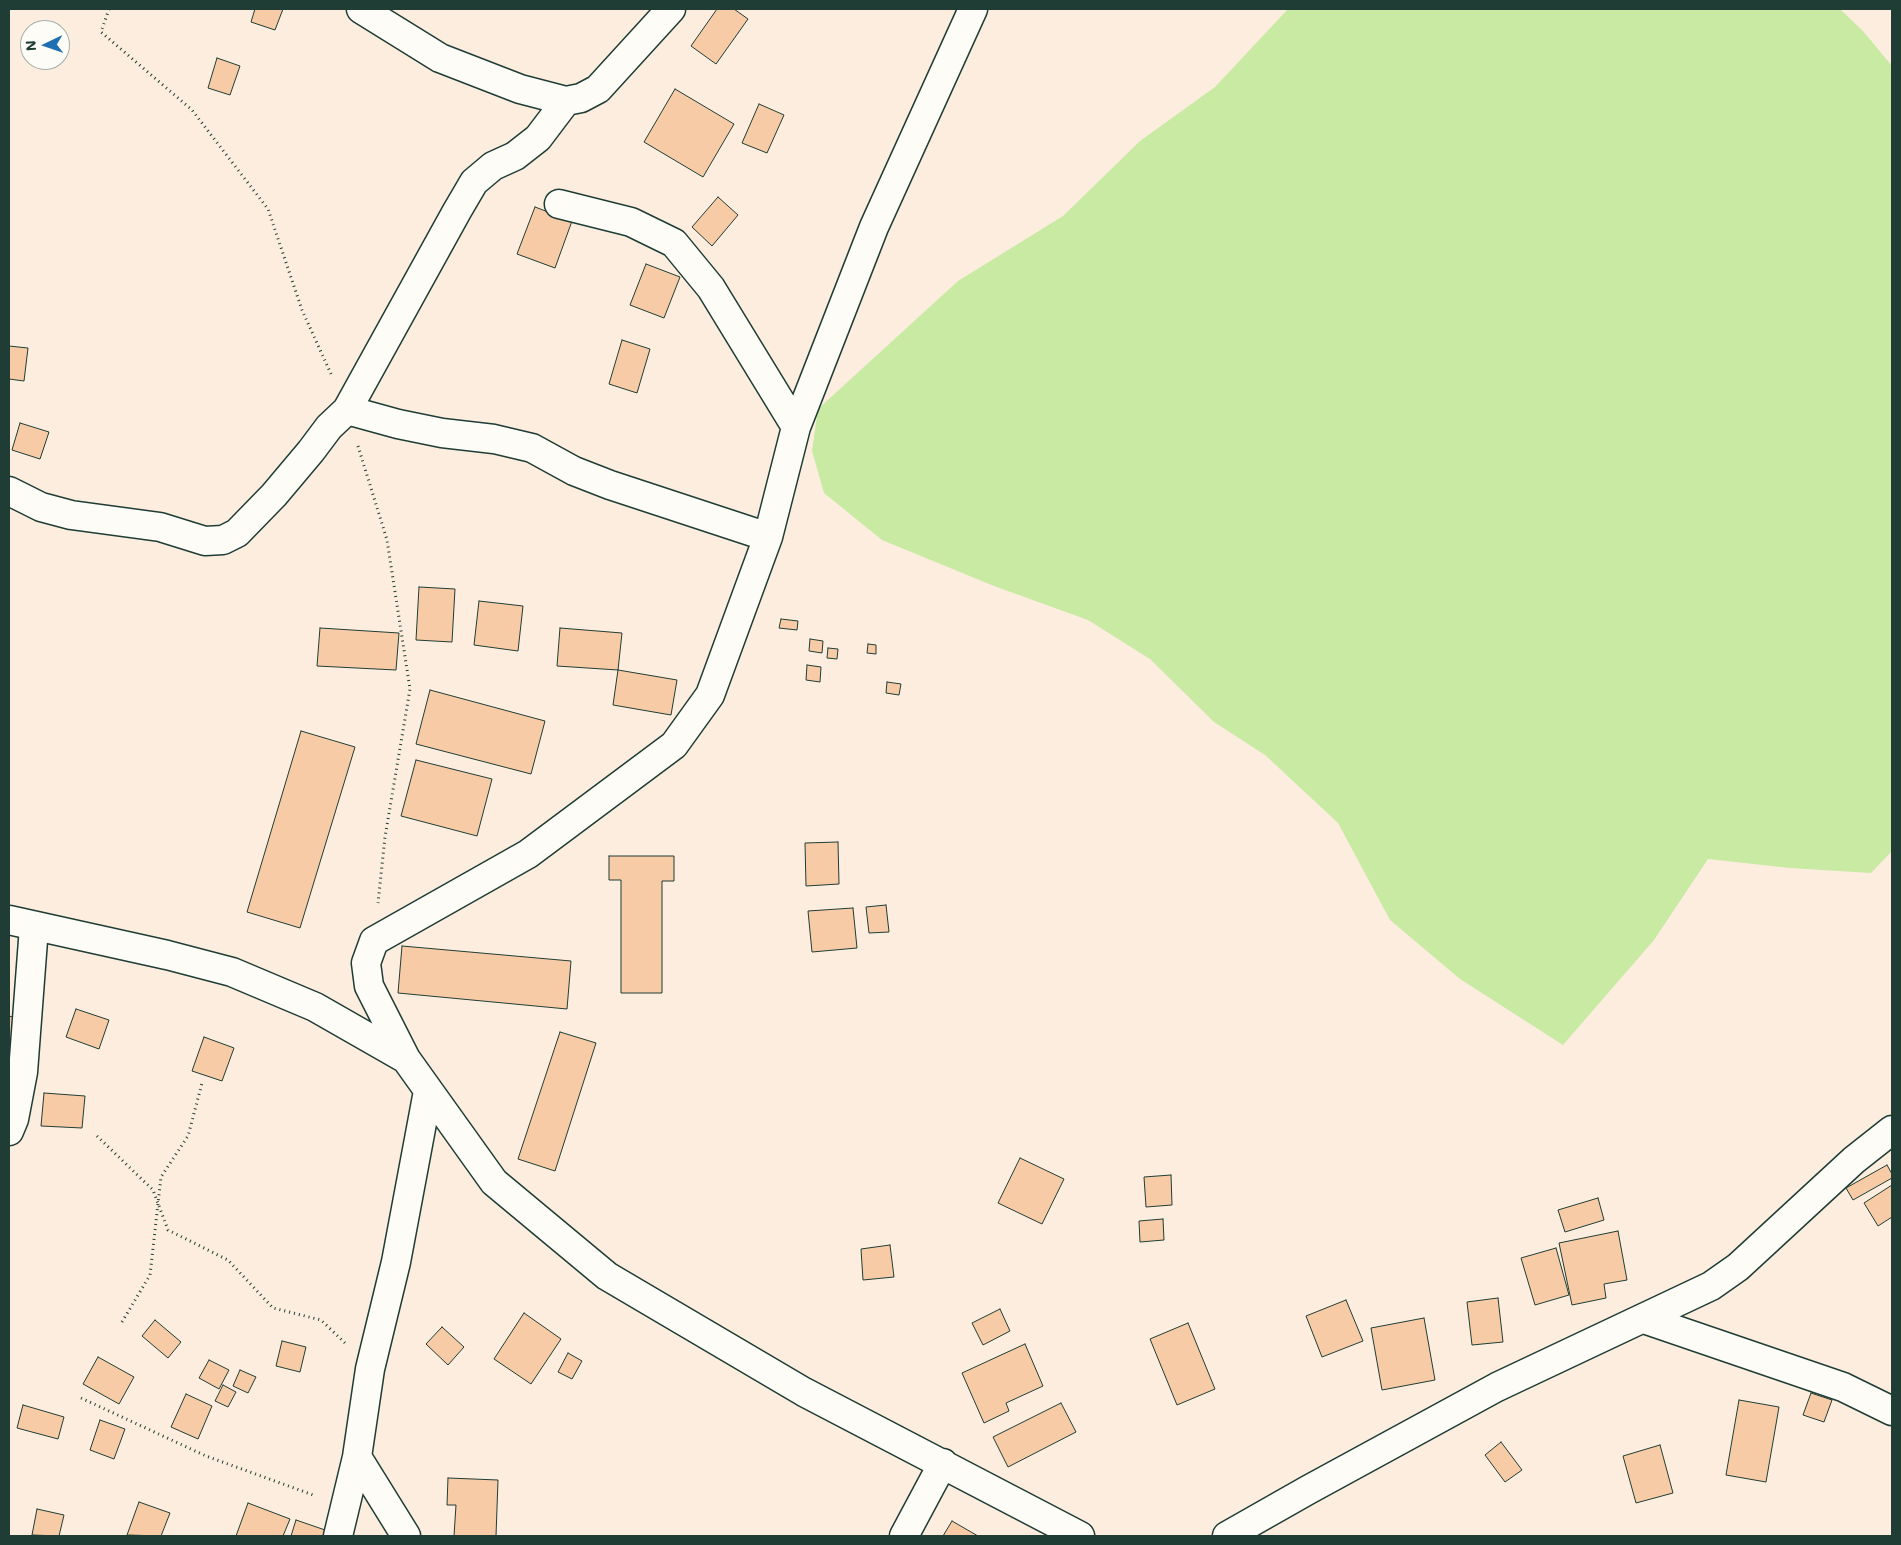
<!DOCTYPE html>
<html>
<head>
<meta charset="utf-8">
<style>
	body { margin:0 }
	#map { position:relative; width:1901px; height:1545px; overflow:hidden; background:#fceddf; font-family:Mali,sans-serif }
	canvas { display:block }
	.frame { position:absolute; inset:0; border:10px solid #1f3d34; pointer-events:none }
	.north { position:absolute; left:20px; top:20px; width:50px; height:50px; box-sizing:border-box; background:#fdfcf7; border:1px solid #a4b0a9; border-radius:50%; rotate:267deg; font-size:14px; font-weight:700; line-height:20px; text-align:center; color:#1f3d34 }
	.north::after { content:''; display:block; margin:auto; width:18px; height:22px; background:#1f6fb2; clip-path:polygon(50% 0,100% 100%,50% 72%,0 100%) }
</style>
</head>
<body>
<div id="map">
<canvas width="1901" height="1545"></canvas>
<div class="frame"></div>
<div class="north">N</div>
</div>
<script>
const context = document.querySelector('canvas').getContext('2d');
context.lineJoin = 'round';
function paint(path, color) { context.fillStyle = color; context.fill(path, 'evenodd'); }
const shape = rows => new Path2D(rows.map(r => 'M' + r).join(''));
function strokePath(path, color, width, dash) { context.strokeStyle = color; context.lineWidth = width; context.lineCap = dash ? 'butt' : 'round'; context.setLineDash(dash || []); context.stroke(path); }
paint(shape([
	[1288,9,1840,9,1863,31,1892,66,1892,851,1871,873,1790,868,1708,859,1654,940,1563,1045,1460,979,1390,920,1338,823,1265,755,1214,722,1150,659,1088,620,994,586,882,540,824,493,812,451,818,409,958,281,1063,216,1140,141,1215,87]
]), '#c8eaa3');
const building = shape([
	[255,9,283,9,275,30,251,22,255,9],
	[717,9,734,9,748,19,716,64,691,46,717,9],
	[217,58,240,66,230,95,208,88,217,58],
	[675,89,734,124,703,177,644,142,675,89],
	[759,104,784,115,767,153,742,143,759,104],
	[718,197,738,215,712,246,692,227,718,197],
	[535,207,572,221,555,268,517,254,535,207],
	[646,264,680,277,664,318,630,305,646,264],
	[622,340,650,349,637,393,609,384,622,340],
	[9,346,28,348,24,381,9,379,9,346],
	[20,423,49,432,40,459,12,450,20,423],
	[419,587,455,589,452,642,416,640,419,587],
	[479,601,523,606,518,651,474,645,479,601],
	[781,619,798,621,797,630,779,628,781,619],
	[320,628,399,633,396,670,317,666,320,628],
	[560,628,622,633,618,670,557,666,560,628],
	[810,639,823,641,822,653,809,651,810,639],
	[868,644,876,645,876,654,867,653,868,644],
	[828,648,838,649,837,659,827,658,828,648],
	[807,665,821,667,820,682,806,680,807,665],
	[618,670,677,680,671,715,613,705,618,670],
	[887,682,901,684,899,695,886,693,887,682],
	[430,690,545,721,531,774,416,744,430,690],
	[301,731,355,747,300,928,247,912,301,731],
	[416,760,492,779,477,836,401,816,416,760],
	[838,842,839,884,806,886,805,843,838,842],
	[609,856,674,856,674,881,662,881,662,993,621,993,621,880,609,880,609,856],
	[886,905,889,932,869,933,866,907,886,905],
	[853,908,857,948,812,952,808,911,853,908],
	[402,946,571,961,567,1009,398,993,402,946],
	[76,1009,109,1020,99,1049,66,1037,76,1009],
	[9,1016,20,1019,12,1048,9,1047,9,1016],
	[560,1032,596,1043,555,1171,518,1159,560,1032],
	[204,1037,234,1048,222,1081,192,1071,204,1037],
	[44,1093,85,1096,82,1128,41,1126,44,1093],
	[1020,1158,1064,1179,1042,1224,998,1203,1020,1158],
	[1887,1165,1892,1174,1892,1178,1853,1200,1846,1188,1887,1165],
	[1171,1175,1172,1205,1146,1207,1144,1177,1171,1175],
	[1892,1185,1892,1217,1878,1226,1864,1203,1892,1185],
	[1598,1198,1604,1220,1565,1232,1558,1210,1598,1198],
	[1163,1219,1164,1240,1140,1242,1139,1221,1163,1219],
	[1618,1231,1627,1280,1604,1284,1606,1298,1572,1305,1559,1243,1618,1231],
	[890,1245,894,1277,863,1280,861,1249,890,1245],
	[1556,1248,1569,1295,1535,1305,1521,1258,1556,1248],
	[1498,1298,1503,1342,1472,1345,1467,1302,1498,1298],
	[1346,1300,1363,1341,1322,1357,1306,1316,1346,1300],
	[1000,1309,1010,1331,983,1345,972,1323,1000,1309],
	[524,1313,561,1339,531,1384,494,1359,524,1313],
	[1424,1318,1435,1380,1382,1390,1371,1328,1424,1318],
	[155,1320,181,1342,168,1358,142,1336,155,1320],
	[1188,1323,1215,1389,1177,1405,1150,1339,1188,1323],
	[442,1327,464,1347,448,1365,426,1344,442,1327],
	[282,1341,306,1347,300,1372,276,1366,282,1341],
	[1025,1344,1043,1386,1006,1403,1009,1411,984,1423,962,1373,1025,1344],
	[568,1353,582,1361,572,1379,558,1372,568,1353],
	[98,1357,134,1377,119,1404,83,1384,98,1357],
	[209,1360,229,1370,219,1389,199,1378,209,1360],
	[240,1370,256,1377,248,1393,233,1386,240,1370],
	[223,1385,236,1392,228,1407,215,1401,223,1385],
	[1811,1393,1832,1400,1824,1422,1803,1415,1811,1393],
	[186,1394,212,1406,198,1439,171,1427,186,1394],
	[1739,1400,1779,1407,1766,1482,1726,1475,1739,1400],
	[1061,1403,1076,1432,1008,1467,993,1437,1061,1403],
	[23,1405,64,1417,58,1439,17,1428,23,1405],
	[100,1420,125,1429,114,1459,90,1450,100,1420],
	[1501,1442,1522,1470,1505,1482,1485,1455,1501,1442],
	[1660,1445,1673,1493,1636,1503,1623,1456,1660,1445],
	[448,1478,498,1480,496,1536,454,1536,456,1505,447,1505,448,1478],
	[139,1502,170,1513,161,1536,127,1535,139,1502],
	[248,1503,290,1519,283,1536,236,1536,248,1503],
	[37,1509,64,1515,59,1536,32,1535,37,1509],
	[296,1520,328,1531,326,1536,291,1536,296,1520],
	[952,1521,978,1536,943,1536,952,1521]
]);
paint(building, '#f8cba7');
strokePath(building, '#1f3d34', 1);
const minor = shape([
	[361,9,440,58,520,89,566,101,581,98,598,89,671,9],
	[559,204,631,222,674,243,711,288,796,427],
	[347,410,457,211,474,182,493,166,515,156,538,138,566,101],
	[9,491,41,507,71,515,160,527,205,541,223,540,237,533,274,495,311,451,329,427,347,410,398,424,442,433,494,439,532,448,574,471,610,485,768,537],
	[9,920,167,955,232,972,315,1007,406,1059,494,1182,607,1276,804,1392,1080,1536],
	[406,1059,369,986,366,963,374,941,528,854,674,745,710,695,768,537,796,427,874,227,973,9],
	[9,1131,14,1119,23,1072,34,927],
	[1644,1319,1843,1387,1892,1411],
	[357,1457,406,1536],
	[338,1536,357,1457,370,1369,396,1262,428,1091],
	[904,1536,943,1463],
	[1227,1536,1308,1490,1497,1387,1711,1286,1738,1267,1854,1160,1892,1130]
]);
strokePath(minor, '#1f3d34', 31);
strokePath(shape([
	[109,9,101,32,192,110,268,209,302,310,331,374],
	[358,446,387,540,410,689,385,837,378,903],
	[97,1136,153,1190,168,1230,228,1260,273,1308,321,1320,345,1343],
	[122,1322,150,1275,161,1177,188,1136,202,1083],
	[81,1398,206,1456,316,1496]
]), '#1f3d34', 3, [1, 4]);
strokePath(minor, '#fdfcf7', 28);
</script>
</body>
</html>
